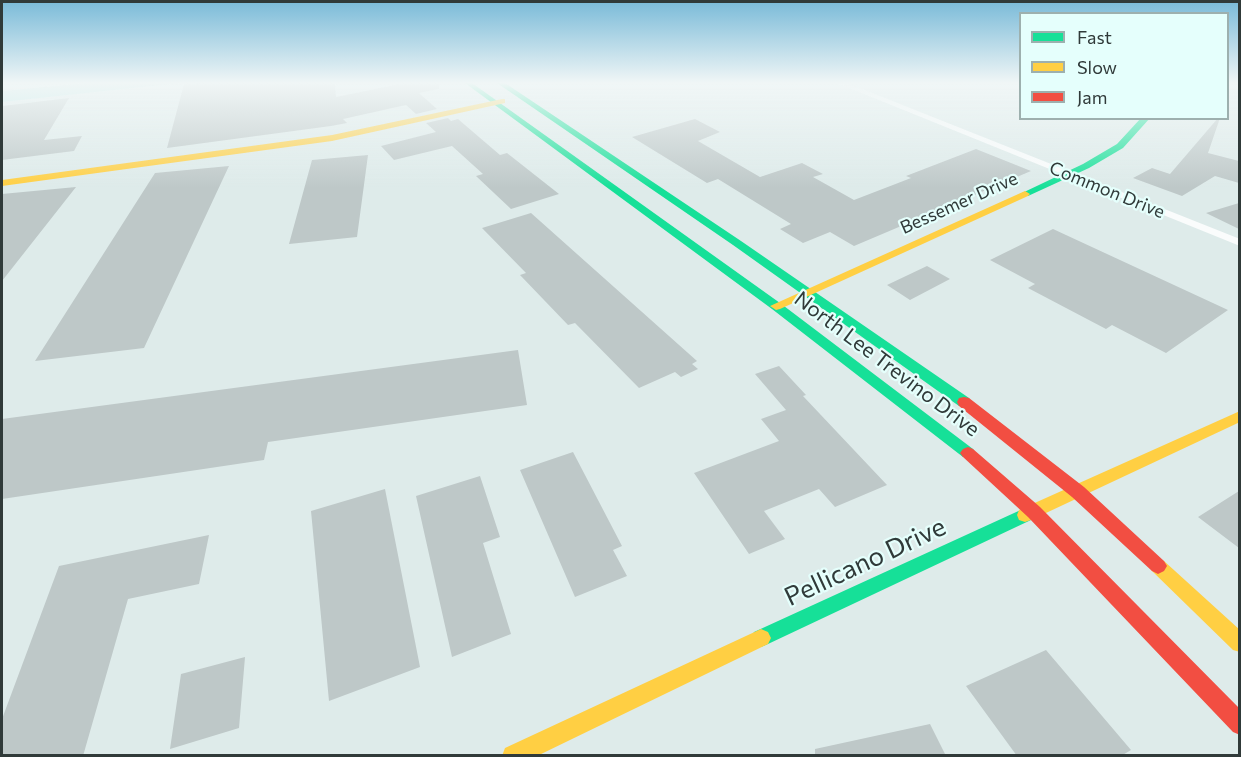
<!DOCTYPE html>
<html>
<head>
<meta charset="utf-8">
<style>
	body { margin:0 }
	#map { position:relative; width:1241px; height:757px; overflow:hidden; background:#deebea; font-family:Commissioner,sans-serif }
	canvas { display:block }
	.frame { position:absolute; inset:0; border:3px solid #303a39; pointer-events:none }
	.legend { position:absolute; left:1019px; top:12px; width:210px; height:108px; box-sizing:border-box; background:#e5fffc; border:2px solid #9db0ae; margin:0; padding:8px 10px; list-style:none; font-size:18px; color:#303a39 }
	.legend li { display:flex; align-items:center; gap:12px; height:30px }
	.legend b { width:30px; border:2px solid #9db0ae }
</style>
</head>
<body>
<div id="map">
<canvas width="1241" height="757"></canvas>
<div class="frame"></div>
<ul class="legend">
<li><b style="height:8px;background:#16e098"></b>Fast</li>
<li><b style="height:8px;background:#ffcf43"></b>Slow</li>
<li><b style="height:8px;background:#f24e42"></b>Jam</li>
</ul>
</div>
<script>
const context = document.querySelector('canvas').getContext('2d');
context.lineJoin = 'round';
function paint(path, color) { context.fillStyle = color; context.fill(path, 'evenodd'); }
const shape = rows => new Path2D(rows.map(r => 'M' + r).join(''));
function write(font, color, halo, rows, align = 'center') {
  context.font = font + ' Commissioner,sans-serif'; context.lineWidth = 4.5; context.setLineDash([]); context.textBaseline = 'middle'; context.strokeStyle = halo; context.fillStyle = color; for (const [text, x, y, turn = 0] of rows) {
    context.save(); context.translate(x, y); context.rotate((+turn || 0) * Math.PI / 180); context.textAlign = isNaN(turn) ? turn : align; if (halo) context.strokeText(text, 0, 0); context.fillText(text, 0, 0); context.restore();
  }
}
paint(shape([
	[87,83,180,83,2,102,2,91]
]), '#b8e9e6');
paint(shape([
	[200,83,335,83,336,97,404,83,439,83,439,89,419,93,437,109,416,114,406,105,343,119,347,123,331,126,167,148,184,84],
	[69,98,44,140,82,136,74,151,2,160,2,106],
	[448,118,451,121,458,119,500,155,507,153,559,194,511,209,476,176,483,174,452,146,394,160,381,146,436,132,426,123],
	[1218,118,1220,118,1208,153,1239,161,1239,183,1215,176,1182,196,1133,178,1152,168,1170,174],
	[695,119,720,132,698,141,760,177,802,163,823,174,813,177,854,200,911,178,906,176,976,149,1031,171,854,246,830,232,803,243,780,229,791,224,718,179,707,183,632,137],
	[368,155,357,237,289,244,312,160],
	[229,166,144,348,35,361,155,173],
	[76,187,2,281,2,194],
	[1239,203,1239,229,1206,213],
	[531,213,697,361,692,364,698,369,681,377,675,372,639,388,575,323,568,325,520,275,526,273,482,228],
	[1053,229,1228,310,1166,353,1112,325,1106,329,1028,288,1035,284,990,260],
	[927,266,950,279,910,300,887,285],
	[518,350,527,405,268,442,264,460,2,499,2,419],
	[779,366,806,395,803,396,887,485,835,507,819,489,764,511,785,539,749,554,694,473,779,441,761,419,786,410,755,374],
	[573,452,622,546,613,550,627,576,575,597,520,470],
	[480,476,500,537,483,543,511,634,452,657,416,496],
	[385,489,420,667,329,701,311,511],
	[1239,491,1239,548,1198,517],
	[209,535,199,584,128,599,83,756,2,756,2,719,59,566],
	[1046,650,1131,750,1121,756,1017,756,966,686],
	[245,657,239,728,170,749,181,674],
	[930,724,946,756,815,756,815,749]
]), '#bec8c8');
paint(shape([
	[837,83,847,83,1240,239,1240,246,837,83]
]), '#fafcfc');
paint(shape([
	[465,83,472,83,780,303,973,449,976,453,973,457,963,457,772,309,465,83],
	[497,83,505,83,741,241,969,398,971,402,969,406,959,406,733,245,497,83],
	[1141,118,1150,118,1123,148,1089,168,1028,196,1020,194,1083,164,1117,144,1141,118],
	[1025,508,1031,510,1033,515,1031,520,768,644,761,647,754,644,751,638,754,632,1025,508]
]), '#16e098');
paint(shape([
	[502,99,505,99,505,103,332,141,2,186,2,180,332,135,502,99],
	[1025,191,1030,194,1028,196,780,309,776,310,770,306,1025,191],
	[1240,411,1240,422,1031,520,1025,522,1019,520,1017,515,1019,510,1240,411],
	[1158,558,1164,561,1240,630,1240,652,1233,650,1152,571,1149,566,1152,561,1158,558],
	[761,629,768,632,771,638,768,644,537,756,502,756,505,748,761,629]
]), '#ffcf43');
paint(shape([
	[964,397,969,398,1084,487,1164,561,1167,566,1164,571,1158,574,1152,571,1072,497,959,406,957,402,959,398,964,397],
	[968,447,973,449,1040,507,1240,709,1240,735,1233,732,1028,517,963,457,960,453,963,449,968,447]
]), '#f24e42');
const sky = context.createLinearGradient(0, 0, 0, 188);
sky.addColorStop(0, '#79bad8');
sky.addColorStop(0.44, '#f0f6f6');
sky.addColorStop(1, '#f0f6f600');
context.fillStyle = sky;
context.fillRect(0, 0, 1241, 188);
write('18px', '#303a39', '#e5fffc', [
	["Common Drive",1107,190,22],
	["Bessemer Drive",959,203,-24]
]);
write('21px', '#303a39', '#e5fffc', [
	["North Lee Trevino Drive",887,364,37]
]);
write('26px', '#303a39', '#e5fffc', [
	["Pellicano Drive",865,562,-25]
]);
</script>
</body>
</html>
